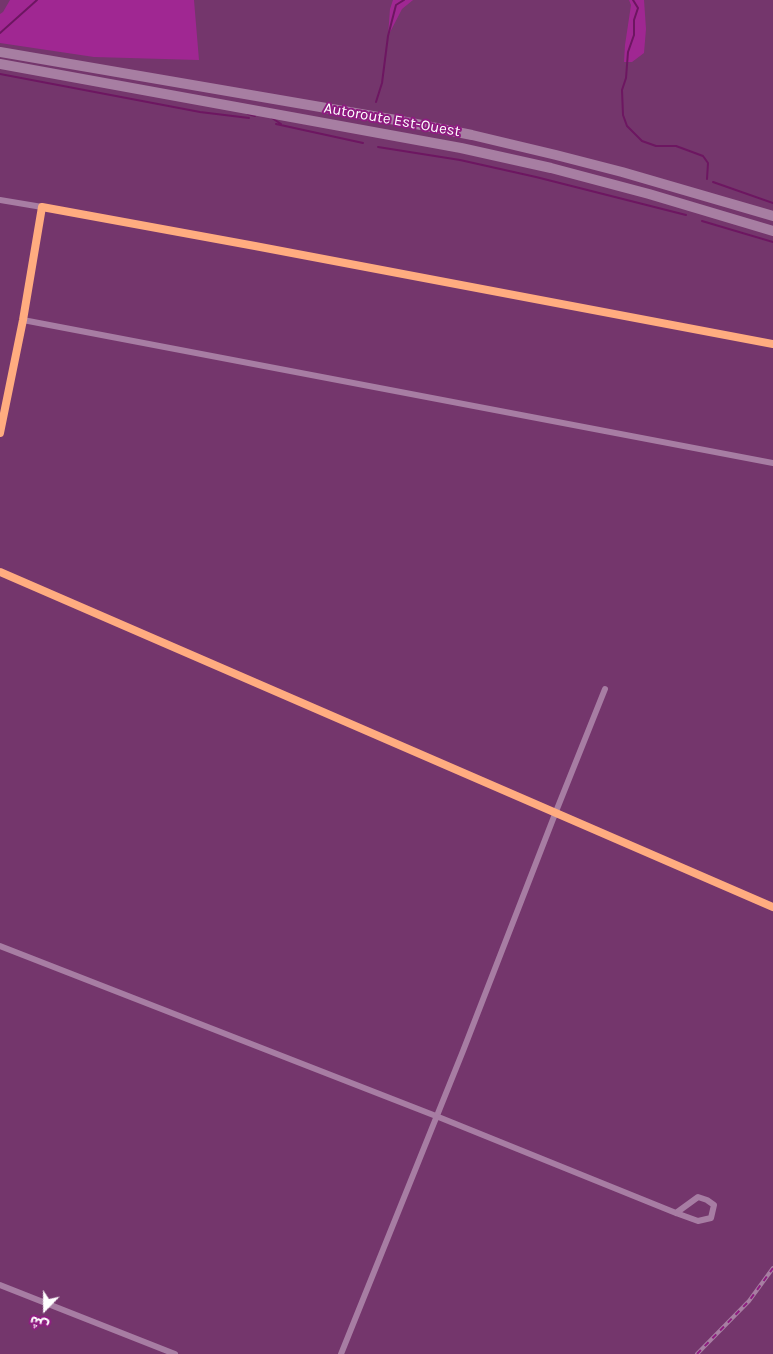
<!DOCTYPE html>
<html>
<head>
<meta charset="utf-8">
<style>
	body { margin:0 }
	#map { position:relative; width:773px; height:1354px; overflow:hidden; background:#74366c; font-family:Karla,"Noto Sans Arabic",sans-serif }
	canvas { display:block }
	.north { position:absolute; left:20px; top:1284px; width:50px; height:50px; -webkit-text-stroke:4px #8e1c80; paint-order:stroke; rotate:202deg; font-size:14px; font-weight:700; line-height:20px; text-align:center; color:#fff }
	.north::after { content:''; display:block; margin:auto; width:18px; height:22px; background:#fff; clip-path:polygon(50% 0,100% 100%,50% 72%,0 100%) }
</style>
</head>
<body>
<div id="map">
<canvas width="773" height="1354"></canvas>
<div class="north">ش</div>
</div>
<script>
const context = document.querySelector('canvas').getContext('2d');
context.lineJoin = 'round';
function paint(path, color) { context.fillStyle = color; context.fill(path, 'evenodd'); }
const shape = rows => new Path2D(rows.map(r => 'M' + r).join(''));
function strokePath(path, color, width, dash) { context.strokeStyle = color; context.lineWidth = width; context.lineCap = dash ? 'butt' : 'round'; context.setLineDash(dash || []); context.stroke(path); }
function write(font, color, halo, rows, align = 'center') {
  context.font = font + ' Karla,sans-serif'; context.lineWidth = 4; context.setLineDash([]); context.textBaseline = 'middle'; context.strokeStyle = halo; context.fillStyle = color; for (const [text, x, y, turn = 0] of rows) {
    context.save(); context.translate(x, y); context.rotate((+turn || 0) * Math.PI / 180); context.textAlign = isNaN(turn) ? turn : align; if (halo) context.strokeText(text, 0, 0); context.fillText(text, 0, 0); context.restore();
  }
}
paint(shape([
	[10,0,194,0,199,60,94,57,0,43,0,14,3,12],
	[393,0,413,0,402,9,388,36,390,9],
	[629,0,644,0,646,29,644,53,632,62,624,62,625,45,631,5]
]), '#a02792');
strokePath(shape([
	[633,0,638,8,634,20,634,35,628,52,626,78,622,90,623,115,627,126,642,141,656,146,676,146,703,156,708,163,707,179],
	[0,33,37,0],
	[0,74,200,112,249,118],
	[376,102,382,83,388,36,396,5,404,0],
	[248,114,255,116],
	[272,118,281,124],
	[276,124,363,143],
	[378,147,460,160,536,177,686,215],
	[713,182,773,203],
	[702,221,773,242]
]), '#6d1661', 2);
strokePath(shape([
	[0,200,42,207],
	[23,320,773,463],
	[0,433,23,320,42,207,255,246,773,344],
	[0,572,773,907],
	[0,946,436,1116,676,1213,698,1221,711,1218,714,1205,707,1200,698,1197,676,1213],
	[0,1285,175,1354],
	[341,1354,463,1051,555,814,605,689]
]), '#a77da3', 6);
strokePath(shape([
	[0,52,396,120,472,135,556,155,622,172,773,216],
	[0,64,461,148,551,168,649,194,773,231]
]), '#a77ea2', 10);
const rail = shape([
	[697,1354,749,1301,773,1268]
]);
strokePath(rail, '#a77ea2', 4);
strokePath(rail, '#8e1c80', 2, [5.5]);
strokePath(shape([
	[0,433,23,320,42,207,255,246,773,344],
	[0,572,773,907]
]), '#ffac80', 8);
write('15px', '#fff', '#8e1c80', [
	["Autoroute Est-Ouest",392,120,10]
]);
</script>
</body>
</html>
